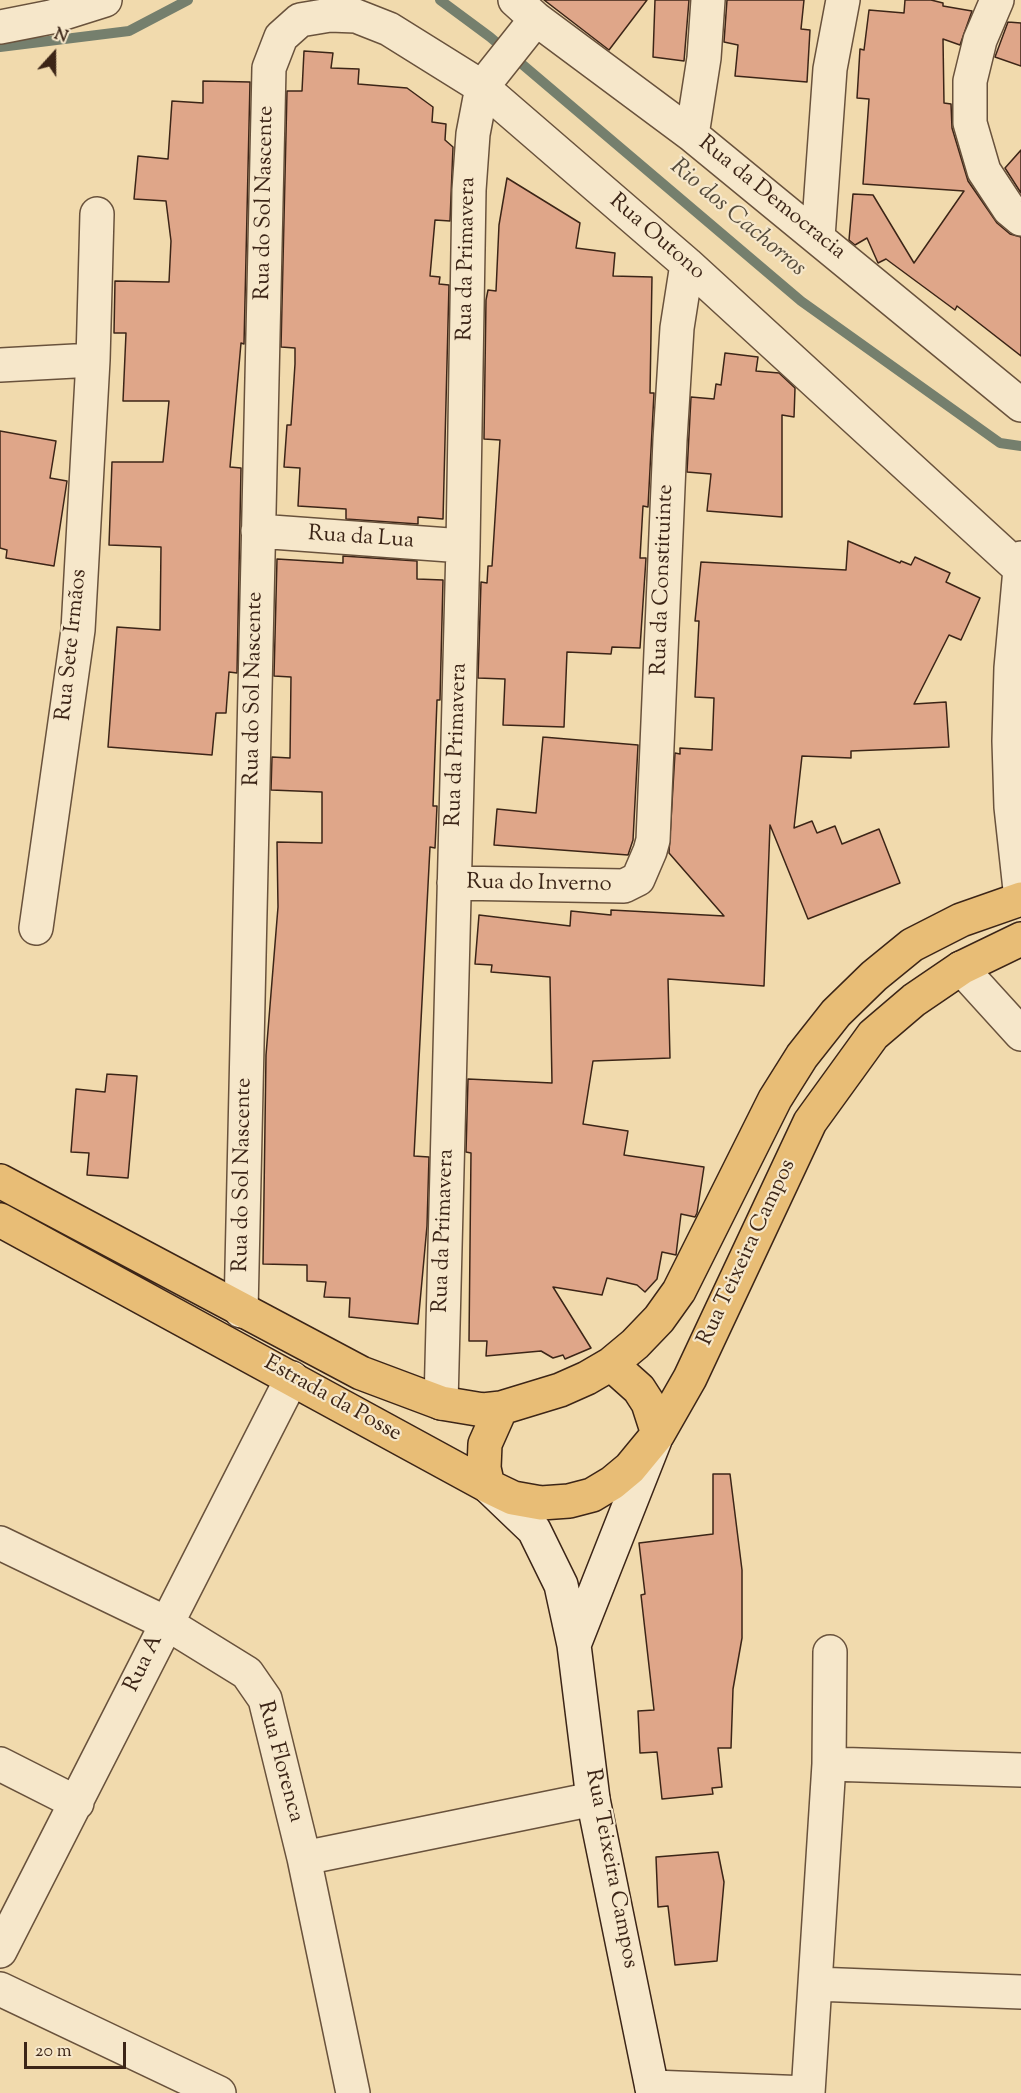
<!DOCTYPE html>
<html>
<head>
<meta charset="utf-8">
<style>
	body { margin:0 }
	#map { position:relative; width:1021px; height:2093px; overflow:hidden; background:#f1daad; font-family:"Sorts Mill Goudy",serif }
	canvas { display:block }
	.north { position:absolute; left:24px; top:24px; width:60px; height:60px; -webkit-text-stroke:4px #f6e7ca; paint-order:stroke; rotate:21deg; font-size:16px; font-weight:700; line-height:24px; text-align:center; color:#3c2517 }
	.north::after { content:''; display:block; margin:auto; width:21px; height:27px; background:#3c2517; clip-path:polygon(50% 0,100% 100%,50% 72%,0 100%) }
	.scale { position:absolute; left:24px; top:2042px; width:102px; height:27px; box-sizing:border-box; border:3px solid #3c2517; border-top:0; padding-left:8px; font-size:18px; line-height:21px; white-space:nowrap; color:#3c2517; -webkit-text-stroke:4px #f6e7ca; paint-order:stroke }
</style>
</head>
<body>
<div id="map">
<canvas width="1021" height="2093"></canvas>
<div class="north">N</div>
<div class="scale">20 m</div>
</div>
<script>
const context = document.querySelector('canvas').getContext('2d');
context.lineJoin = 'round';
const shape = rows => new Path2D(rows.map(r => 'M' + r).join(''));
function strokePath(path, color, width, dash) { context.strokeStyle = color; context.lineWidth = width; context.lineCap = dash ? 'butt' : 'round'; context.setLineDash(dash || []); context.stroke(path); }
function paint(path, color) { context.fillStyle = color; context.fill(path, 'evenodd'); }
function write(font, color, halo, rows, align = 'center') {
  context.font = font + ' "Sorts Mill Goudy",serif'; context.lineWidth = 4.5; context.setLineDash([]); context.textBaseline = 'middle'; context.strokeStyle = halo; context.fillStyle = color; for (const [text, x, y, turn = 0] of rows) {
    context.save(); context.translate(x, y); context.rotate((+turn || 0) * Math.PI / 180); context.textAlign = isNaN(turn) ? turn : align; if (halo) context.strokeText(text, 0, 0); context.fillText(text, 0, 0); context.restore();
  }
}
strokePath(shape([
	[440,0,490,37,801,301,1000,443,1021,446],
	[0,47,129,31,188,0]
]), '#757f6d', 10);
const building = shape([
	[544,0,647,0,609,50,544,0],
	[655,0,689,0,684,61,653,57,655,0],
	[727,0,804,0,801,29,810,30,807,82,735,76,738,45,724,42,727,0],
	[905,0,931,0,943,3,943,6,972,11,960,45,943,39,944,103,951,104,952,128,968,181,997,223,1010,234,1021,237,1021,356,957,306,955,310,886,259,878,263,867,238,855,245,849,240,853,194,873,195,914,263,964,191,863,184,869,99,857,98,860,49,864,50,869,10,904,13,905,0],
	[1008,22,1021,23,1021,66,995,57,1008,22],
	[304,51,333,53,331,68,359,69,358,84,407,88,433,107,432,122,446,124,445,140,453,147,450,221,435,220,430,276,440,277,439,284,449,285,443,519,418,517,418,524,346,519,346,509,298,506,300,468,284,467,287,425,291,425,295,364,295,348,281,347,287,91,302,91,304,51],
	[203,81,250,82,244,344,241,343,230,467,241,468,237,673,229,672,226,713,216,713,212,755,108,747,117,627,160,630,161,547,109,545,112,462,163,462,169,401,123,401,126,333,114,333,115,281,169,282,171,241,166,201,134,199,138,156,168,159,172,101,203,103,203,81],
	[1021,150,1021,193,1005,168,1021,150],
	[507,178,580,223,576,248,615,253,613,276,652,277,650,393,654,393,648,507,643,506,640,558,646,558,640,648,612,647,611,654,567,652,564,727,503,725,505,679,478,678,481,582,487,583,488,566,492,566,500,440,484,439,486,300,488,290,496,291,499,225,507,178],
	[725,353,758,357,756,371,779,373,795,388,794,417,782,415,782,517,707,511,711,474,687,472,691,397,714,399,716,384,721,385,725,353],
	[0,431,56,441,50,478,67,481,54,566,6,558,7,550,0,548,0,431],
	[848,541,900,563,901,561,911,565,915,557,950,573,946,582,980,598,961,640,949,635,914,704,946,702,949,747,851,751,851,758,802,756,794,828,812,821,817,833,835,826,842,844,879,829,900,883,808,919,770,825,764,986,668,979,670,1058,593,1061,583,1124,628,1131,624,1155,704,1167,697,1213,695,1217,681,1214,676,1255,662,1252,657,1279,645,1292,637,1285,607,1278,602,1295,553,1287,591,1348,565,1359,563,1355,553,1358,541,1351,486,1356,487,1341,469,1341,471,1153,466,1152,468,1079,552,1083,550,977,491,972,492,965,475,964,479,915,570,926,571,911,611,915,611,910,724,916,669,853,675,753,680,754,680,748,712,750,714,698,695,697,699,621,695,621,701,562,846,570,848,541],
	[343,556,417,561,417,579,443,580,440,700,437,700,433,806,437,806,435,848,430,847,414,1156,429,1157,427,1226,418,1324,349,1317,350,1298,324,1297,326,1282,307,1281,307,1265,263,1264,266,1055,278,907,277,842,322,843,322,792,271,790,272,757,290,758,291,677,274,676,277,559,343,563,343,556],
	[543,737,638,745,633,840,628,855,494,845,497,809,536,813,543,737],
	[107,1074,137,1076,128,1178,87,1175,89,1153,71,1152,76,1089,105,1092,107,1074],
	[713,1474,730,1474,742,1570,742,1638,733,1689,731,1748,718,1748,722,1787,712,1788,713,1794,662,1799,657,1752,640,1753,638,1711,654,1710,641,1595,645,1594,639,1543,713,1534,713,1474],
	[718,1852,724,1882,717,1961,675,1965,668,1906,658,1907,656,1857,718,1852]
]);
paint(building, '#dfa689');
strokePath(building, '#3c2517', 1.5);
const street = shape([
	[515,0,536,19,692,135,1021,405],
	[997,0,980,40,970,81,970,123,984,171,1009,209,1021,219],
	[0,27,51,17,105,0],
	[692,135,704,58,708,0],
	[818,237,830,69,843,0],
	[0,365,93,360],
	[258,531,463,546],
	[454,883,624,886,638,879,650,851,653,840,670,440,677,328,687,264],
	[1021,899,1011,807,1009,741,1011,668,1021,558],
	[36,928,78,630,93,360,97,214],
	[961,968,1021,1034],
	[241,1311,269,68,281,37,300,20,330,15,356,16,389,29,482,87,687,264,1019,568],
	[441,1403,463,546,469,190,473,134,482,87,536,19],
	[0,1543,166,1623,247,1673,265,1699,304,1858,353,2093],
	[0,1764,77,1803],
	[829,1764,1021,1770],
	[304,1858,593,1799],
	[0,1951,292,1378],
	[815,1984,1021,1992],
	[0,1989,219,2093],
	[652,2087,808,2093,829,1764,830,1652]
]);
const secondary = shape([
	[488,1486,534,1530,561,1585,574,1645,593,1799,653,2093],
	[574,1645,655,1440]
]);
const primary = shape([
	[0,1181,361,1373,441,1403,483,1410,501,1408,560,1390,587,1378,611,1364,635,1344,659,1319,679,1291,775,1099,802,1056,836,1013,874,976,912,945,961,920,1021,899],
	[0,1220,488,1486,513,1498,541,1503,569,1501,592,1495,612,1483,630,1468,658,1434,690,1378,810,1122,873,1035,914,1000,961,968,1021,939],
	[611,1364,639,1389,648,1403,658,1434],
	[488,1486,484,1468,485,1444,501,1408]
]);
strokePath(street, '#69523c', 36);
strokePath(secondary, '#3c2517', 36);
strokePath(primary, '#3c2517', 36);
strokePath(street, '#f6e7ca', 33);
strokePath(secondary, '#f6e7ca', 33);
strokePath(primary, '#e8bd76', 33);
write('22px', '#3c2517', '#f6e7ca', [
	["Rua da Democracia",771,199,39],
	["Rua do Sol Nascente",266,203,-89],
	["Rua Outono",656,238,41],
	["Rua da Primavera",468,259,-89],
	["Rua da Lua",361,539,4],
	["Rua da Constituinte",664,580,-88],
	["Rua Sete Irmãos",73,645,-84],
	["Rua do Sol Nascente",255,689,-89],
	["Rua da Primavera",458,745,-88],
	["Rua do Inverno",539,885,1],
	["Rua do Sol Nascente",244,1175,-89],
	["Rua da Primavera",445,1231,-88],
	["Rua Teixeira Campos",748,1253,-65],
	["Estrada da Posse",332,1400,29],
	["Rua A",145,1664,-64],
	["Rua Florenca",279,1762,75],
	["Rua Teixeira Campos",610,1869,79]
]);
write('italic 24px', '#544a3b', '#f6e7ca', [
	["Rio dos Cachorros",737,219,40]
]);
</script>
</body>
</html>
